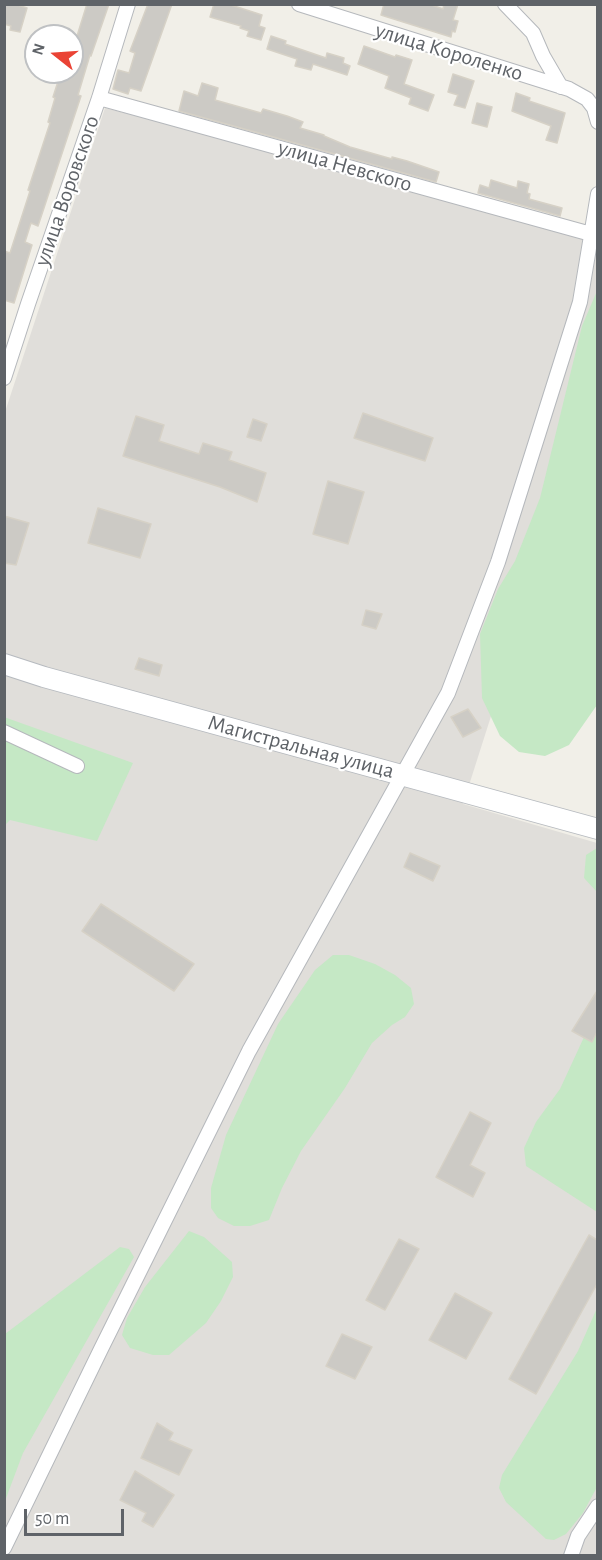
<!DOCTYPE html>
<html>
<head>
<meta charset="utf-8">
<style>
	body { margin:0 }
	#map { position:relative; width:602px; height:1560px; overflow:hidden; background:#f1efe8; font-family:"Alegreya Sans",sans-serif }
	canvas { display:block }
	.frame { position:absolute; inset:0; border:6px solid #5f6368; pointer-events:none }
	.north { position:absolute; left:24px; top:24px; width:60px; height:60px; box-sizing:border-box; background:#fff; border:2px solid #bfc1c3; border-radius:50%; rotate:287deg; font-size:16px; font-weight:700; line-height:24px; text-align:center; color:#5f6368 }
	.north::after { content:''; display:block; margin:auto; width:21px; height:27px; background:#ea4335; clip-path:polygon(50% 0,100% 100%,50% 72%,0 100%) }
	.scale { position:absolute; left:24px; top:1509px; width:100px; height:27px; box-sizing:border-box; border:3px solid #5f6368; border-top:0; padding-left:8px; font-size:18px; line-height:21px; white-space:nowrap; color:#5f6368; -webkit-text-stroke:4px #fff; paint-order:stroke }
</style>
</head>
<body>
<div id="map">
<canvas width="602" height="1560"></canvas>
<div class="frame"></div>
<div class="north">N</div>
<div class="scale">50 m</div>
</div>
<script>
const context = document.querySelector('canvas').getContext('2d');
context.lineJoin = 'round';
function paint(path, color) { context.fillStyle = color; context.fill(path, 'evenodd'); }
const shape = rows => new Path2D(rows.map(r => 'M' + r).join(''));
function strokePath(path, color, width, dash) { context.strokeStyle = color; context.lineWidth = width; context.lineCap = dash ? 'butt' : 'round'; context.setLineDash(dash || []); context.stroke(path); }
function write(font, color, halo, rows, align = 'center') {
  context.font = font + ' "Alegreya Sans",sans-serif'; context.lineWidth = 4.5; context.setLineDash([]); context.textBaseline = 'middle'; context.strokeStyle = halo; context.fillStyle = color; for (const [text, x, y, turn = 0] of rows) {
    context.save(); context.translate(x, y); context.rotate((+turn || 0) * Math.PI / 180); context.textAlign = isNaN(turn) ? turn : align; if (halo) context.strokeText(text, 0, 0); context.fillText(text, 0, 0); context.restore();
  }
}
paint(shape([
	[105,108,597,234,597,384,463,804,597,843,597,1555,5,1556,5,412]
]), '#e0deda');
paint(shape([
	[597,291,597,705,569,745,545,756,519,752,500,736,482,698,480,634,498,589,515,561,540,498,582,326],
	[4,717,133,763,97,841,10,820,5,825],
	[597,848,598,848,597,892,584,878,586,855],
	[333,955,349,955,375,964,395,975,411,988,414,1004,405,1017,392,1025,372,1043,345,1088,301,1151,282,1188,269,1220,250,1226,234,1226,218,1218,211,1208,211,1188,226,1135,278,1024,315,970],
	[597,1009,597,1212,526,1166,524,1148,536,1122,560,1089],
	[189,1231,204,1237,232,1262,233,1277,221,1301,206,1323,169,1355,153,1355,130,1348,122,1335,127,1318,145,1287],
	[120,1247,129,1249,134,1257,23,1453,5,1501,5,1334],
	[597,1308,597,1487,583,1513,566,1534,554,1540,546,1539,506,1502,499,1488,502,1475,578,1351]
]), '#c5e8c5');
const building = shape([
	[4,4,15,4,27,8,20,32,10,30,11,26,4,24,4,4],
	[87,4,109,4,91,56,90,55,78,95,81,96,38,226,31,223,25,242,32,245,14,303,4,300,4,251,10,253,30,191,28,190,50,123,48,122,55,98,53,97,61,72,72,72,72,52,87,4],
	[148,4,172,4,141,91,130,88,128,94,113,89,118,70,129,73,135,53,130,51,148,4],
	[214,4,228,4,262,15,259,26,265,28,261,40,247,36,249,31,240,28,241,26,210,17,214,4],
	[384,4,429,4,443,9,444,4,458,4,453,20,458,21,455,32,452,31,451,37,381,15,384,4],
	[271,36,286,41,285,44,326,58,327,53,344,58,343,63,350,66,347,75,313,64,311,70,295,66,297,59,267,49,271,36],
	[364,46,395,57,396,55,412,60,404,84,434,95,428,111,409,104,411,98,385,88,389,76,358,64,364,46],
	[453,74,474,81,465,108,454,105,458,95,448,92,453,74],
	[202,83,218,88,215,100,261,113,263,109,287,116,303,122,300,128,324,135,324,136,350,147,392,159,392,157,407,161,439,172,436,182,179,111,184,91,198,96,202,83],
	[516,93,530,98,529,101,565,113,557,143,546,140,551,126,512,111,516,93],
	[477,103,492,107,487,127,472,123,477,103],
	[491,180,517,188,518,181,529,184,527,193,530,194,529,199,562,208,560,216,478,193,480,185,489,188,491,180],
	[363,413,433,438,425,461,354,438,363,413],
	[136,416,164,425,159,441,199,454,203,443,232,452,229,460,266,473,257,502,220,487,123,456,136,416],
	[253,419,267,424,261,441,247,437,253,419],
	[328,481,364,492,348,544,313,534,328,481],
	[98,508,151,524,140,558,88,543,98,508],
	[4,516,29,523,16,565,4,563,4,516],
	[366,610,382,614,376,629,362,625,366,610],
	[139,658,162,665,159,676,135,669,139,658],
	[468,709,481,728,463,737,451,717,468,709],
	[410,853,440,866,433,881,404,867,410,853],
	[101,904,194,964,174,991,82,931,101,904],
	[597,991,597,1032,592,1042,572,1031,597,991],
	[470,1112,491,1123,470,1165,485,1173,473,1197,436,1177,470,1112],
	[589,1235,597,1240,597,1284,536,1394,509,1379,589,1235],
	[399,1239,419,1249,385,1310,366,1300,399,1239],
	[455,1293,492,1313,466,1359,429,1340,455,1293],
	[342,1334,372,1347,355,1379,326,1366,342,1334],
	[157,1423,173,1433,169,1440,192,1450,179,1475,141,1458,157,1423],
	[135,1471,174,1495,153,1527,142,1521,146,1513,120,1500,135,1471]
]);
paint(building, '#cccac5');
strokePath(building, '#d6d1c6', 1.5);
const street = shape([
	[299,4,569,89,587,99,594,108,598,122],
	[505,4,533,33,543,56,561,87],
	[99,98,591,234],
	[4,378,28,304,99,98,128,4],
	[4,732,77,766],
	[4,1548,101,1349,249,1051,448,693,498,562,580,302,598,194],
	[571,1556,578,1536,598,1506]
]);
const secondary = shape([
	[4,664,44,677,598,829]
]);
strokePath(street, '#b5b8bc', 16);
strokePath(secondary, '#b6babf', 22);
strokePath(street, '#fff', 14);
strokePath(secondary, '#fff', 20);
write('22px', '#5f6368', '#fff', [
	["улица Короленко",449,52,17],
	["улица Невского",345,166,16],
	["улица Воровского",67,191,-71],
	["Магистральная улица",301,747,15]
]);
</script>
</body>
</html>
